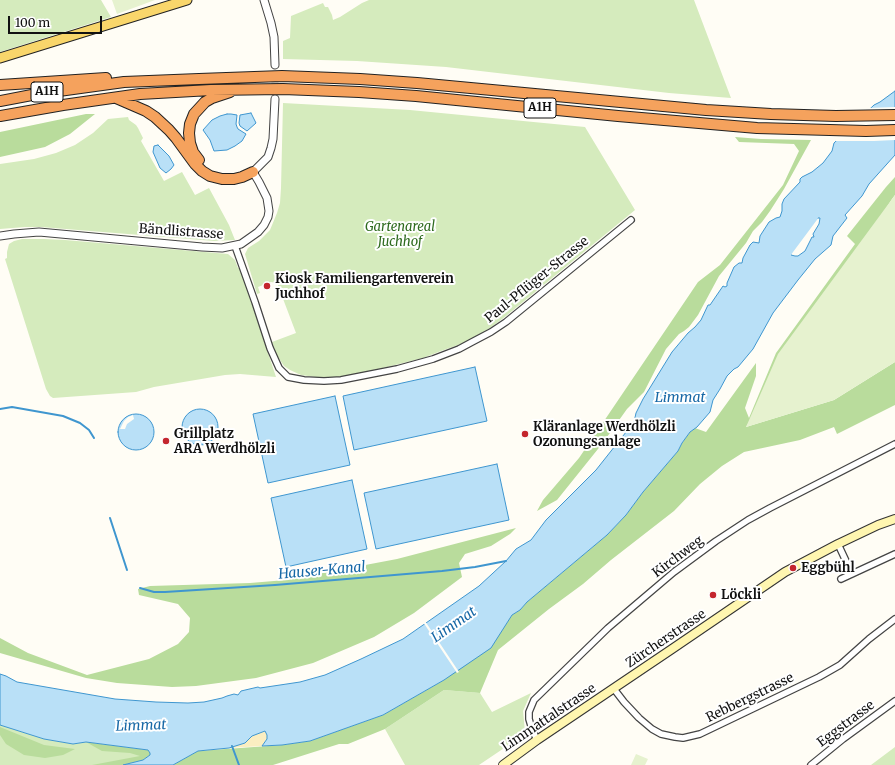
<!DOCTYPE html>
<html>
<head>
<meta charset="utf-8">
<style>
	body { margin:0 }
	#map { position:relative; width:895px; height:765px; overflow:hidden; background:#fffdf5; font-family:Merriweather,serif }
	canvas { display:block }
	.scale { position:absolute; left:8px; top:16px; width:94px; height:18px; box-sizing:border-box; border:2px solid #111; border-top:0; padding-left:5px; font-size:12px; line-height:14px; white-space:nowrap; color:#111; -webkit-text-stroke:3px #fff; paint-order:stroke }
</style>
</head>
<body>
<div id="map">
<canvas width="895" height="765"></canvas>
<div class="scale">100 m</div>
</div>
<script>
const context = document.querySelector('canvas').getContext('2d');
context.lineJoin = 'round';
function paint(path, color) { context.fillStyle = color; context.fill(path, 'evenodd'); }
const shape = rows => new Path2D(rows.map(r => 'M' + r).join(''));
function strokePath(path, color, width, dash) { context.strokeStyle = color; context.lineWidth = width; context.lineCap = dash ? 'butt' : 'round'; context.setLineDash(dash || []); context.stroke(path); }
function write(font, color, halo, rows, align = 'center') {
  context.font = font + ' Merriweather,serif'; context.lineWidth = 4; context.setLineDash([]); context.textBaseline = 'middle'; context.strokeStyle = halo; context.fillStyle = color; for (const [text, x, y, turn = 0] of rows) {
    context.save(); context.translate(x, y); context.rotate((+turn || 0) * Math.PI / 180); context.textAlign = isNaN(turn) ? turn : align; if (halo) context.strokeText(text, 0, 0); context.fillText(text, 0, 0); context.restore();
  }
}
paint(shape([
	[0,0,101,0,111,17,0,52],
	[369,0,694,0,731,98,669,93,446,67,357,61,283,59,283,41,290,38,291,16,323,3,325,7,328,7,332,15,333,20,340,17,362,3],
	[283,103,410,110,585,127,635,210,506,316,493,326,476,337,461,344,441,351,423,358,387,367,361,373,338,377,315,377,301,375,290,370,284,366,276,354,272,342,296,333,277,283,271,282,258,287,260,293,257,294,245,254,248,248,259,241,270,230,277,213,280,203,281,188],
	[128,117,129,120,136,125,138,128,143,138,141,141,164,181,182,172,195,195,209,188,229,225,235,240,214,241,41,227,25,227,0,229,0,164,34,159,56,153,75,145,93,133,108,119],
	[22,239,44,239,65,240,228,254,235,260,238,268,240,268,276,377,240,374,225,375,154,387,136,392,53,398,50,396,46,389,5,259,7,258,7,252,9,244,14,241],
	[444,690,480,693,492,712,531,693,523,711,525,732,522,736,479,765,405,765,385,729],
	[0,725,44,739,73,744,86,742,151,753,123,765,0,765],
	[895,747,895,765,871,765]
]), '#d5ebbd');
paint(shape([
	[86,114,95,114,70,134,45,147,0,157,0,132],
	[735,137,761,139,811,140,784,189,770,211,762,222,753,231,746,243,719,276,698,315,689,327,684,331,679,334,666,349,644,392,627,409,602,444,557,500,537,511,543,500,579,458,698,282,720,265,783,185,799,151,794,144,739,142],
	[895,177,895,195,892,199,746,427,834,400,895,362,895,405,837,434,834,427,800,440,744,452,722,466,700,484,674,511,611,560,583,584,549,609,498,650,480,693,444,690,385,729,348,744,339,744,273,765,173,765,198,751,282,745,310,741,383,715,444,680,502,630,512,615,520,610,527,602,607,535,626,515,643,492,678,451,682,443,690,432,695,428,706,432,756,363,756,376,745,408,749,418,776,353,855,244,847,236,886,187],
	[516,528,510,534,491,546,465,554,459,563,462,577,414,613,374,637,313,663,256,678,196,686,172,687,117,683,86,678,0,653,0,638,28,653,87,675,149,659,178,644,189,632,190,618,178,604,139,595,138,589,150,586,250,583,286,580,397,559],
	[0,727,44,745,75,749,63,755,45,758,24,755,6,744,0,735],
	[86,742,148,750,151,753,150,755,143,760,123,765,92,765,140,756,130,753,102,751]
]), '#b9dc9c');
paint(shape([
	[265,731,268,735,267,739,262,746,229,748,245,743,251,736]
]), '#fbeec1');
paint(shape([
	[112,0,155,0,117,14],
	[895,195,895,362,834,400,746,427,778,354],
	[636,754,648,759,645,765,631,765]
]), '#e6f2cf');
const water = shape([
	[895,91,895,155,869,184,862,196,845,215,847,218,833,236,831,245,815,259,798,280,773,313,753,349,738,367,734,369,727,376,720,389,713,400,710,412,697,427,690,432,682,443,678,451,643,492,626,515,607,535,527,602,520,610,512,615,491,648,444,680,383,715,310,741,282,745,262,746,267,739,267,735,265,731,252,736,245,743,229,748,198,751,173,765,123,765,143,760,150,755,150,753,148,750,86,742,73,744,44,739,0,725,0,674,6,676,17,682,115,699,156,702,188,703,204,702,222,698,227,696,234,694,238,695,241,691,258,687,260,688,300,682,325,675,361,659,403,639,479,586,506,561,516,549,531,540,546,520,596,470,634,422,636,413,643,399,672,352,688,333,695,327,701,320,708,305,710,305,723,286,725,287,727,286,727,283,734,267,739,263,742,263,743,258,750,245,753,242,759,243,760,236,769,222,776,218,780,217,782,211,782,204,784,199,800,182,800,179,802,177,812,172,823,163,832,151,834,143,874,105,880,102,895,91],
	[818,218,820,218,819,224,813,234,814,237,812,237,805,251,798,256,795,256,791,255,789,250,794,238,801,229,818,218],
	[251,113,256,123,247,131,240,126,239,123,240,115,251,113],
	[227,114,231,114,237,115,236,124,237,127,238,129,246,134,242,141,235,146,227,150,214,151,210,140,203,130,212,120,220,116,227,114],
	[158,145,169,156,174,165,171,169,166,173,160,168,153,152,154,146,158,145],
	[475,367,487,421,354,450,343,396,475,367],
	[335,396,350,465,268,483,253,414,335,396],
	'182 427a18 18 0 1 1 36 0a18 18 0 1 1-36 0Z',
	'118 432a18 18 0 1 1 36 0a18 18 0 1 1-36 0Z',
	[497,464,509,520,376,549,364,493,497,464],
	[352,480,367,549,286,567,271,498,352,480]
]);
paint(water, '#b9e0f7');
strokePath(water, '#3f96cf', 1);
paint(shape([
	[895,107,895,140,874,141,833,141,868,108],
	[133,415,134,419,127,424,125,429,120,429,124,421,128,417],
	[425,621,459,672,457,673,423,622]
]), '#fffdf5');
strokePath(shape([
	[0,409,12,407,63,416,80,423,89,430,94,438],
	[110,518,127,570],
	[140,588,154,592,165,592,275,585,442,571,475,567,506,561],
	[232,746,239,765]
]), '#3f96cf', 2);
strokePath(shape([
	[784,255,813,216]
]), '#b9e0f7', 11);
strokePath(shape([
	[275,99,275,65]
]), '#dbdad3', 7, [7, 3.5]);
const minor = shape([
	[235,246,255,302,270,348,279,368,288,377,304,380,324,381,341,380,397,369,433,359,459,349,472,342,491,332,506,322,631,220],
	[838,544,852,574],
	[841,579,895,554],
	[614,689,624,702,639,718,652,729,661,734,675,737,683,738,700,734,819,677,840,665,869,639,895,619],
	[537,740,532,729,529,719,529,712,534,700,608,628,674,572,716,541,748,520,770,508,895,444],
	[811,765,843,739,895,701]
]);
const tertiary = shape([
	[264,0,271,23,274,37,275,65],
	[0,236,14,234,39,232,202,247,222,248,241,244,258,232,264,225,268,217,269,211,267,198,259,182,253,172,268,157,271,148,273,139,275,99]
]);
const secondary = shape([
	[503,765,537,740,672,649,785,572,838,544,878,525,895,519]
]);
const primary = shape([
	[0,58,187,0]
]);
const motorway = shape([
	[0,85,106,78],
	[116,98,146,111,155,117,169,130,176,138,195,164,202,171,210,176,222,179,234,179,242,177,253,172],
	[0,101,37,94,124,82,199,79,282,76,360,79,417,83,706,110,771,114,836,116,895,115],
	[0,116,63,105,140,94,211,90,283,89,359,92,416,96,618,116,757,128,866,131,895,130],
	[199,160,193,152,190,143,189,133,190,124,194,114,205,102,212,98,230,92]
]);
strokePath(minor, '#444', 8);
strokePath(tertiary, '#444', 9);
strokePath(secondary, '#333', 10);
strokePath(primary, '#222', 11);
strokePath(motorway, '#222', 12);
strokePath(minor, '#fff', 5.5);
strokePath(tertiary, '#fff', 7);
strokePath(secondary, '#fff6b0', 8);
strokePath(primary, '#f9d66b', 9);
strokePath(motorway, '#f5a25d', 10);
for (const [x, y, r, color] of [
	[267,286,4,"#c4262e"],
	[525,434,4,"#c4262e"],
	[166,441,4,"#c4262e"],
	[793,568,4,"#c4262e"],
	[713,595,4,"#c4262e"]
]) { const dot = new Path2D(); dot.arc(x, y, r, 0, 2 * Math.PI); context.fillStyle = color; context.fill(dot); strokePath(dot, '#fff', 1.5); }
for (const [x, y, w] of [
	[47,92,32],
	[540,108,32]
]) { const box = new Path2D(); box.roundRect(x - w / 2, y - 10, w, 20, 3); context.fillStyle = '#fff'; context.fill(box); strokePath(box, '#111', 1); }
write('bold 12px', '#111', null, [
	["A1H",47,92],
	["A1H",540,108]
]);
write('italic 13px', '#2f6b1f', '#fff', [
	["Gartenareal",400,227],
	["Juchhof",400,242]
]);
write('13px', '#111', '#fff', [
	["Bändlistrasse",181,232,4],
	["Paul-Pflüger-Strasse",537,280,-39],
	["Kirchweg",678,557,-37],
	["Zürcherstrasse",666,639,-34],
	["Rebbergstrasse",750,698,-26],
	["Limmattalstrasse",549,718,-34],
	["Eggstrasse",846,724,-37]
]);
write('bold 13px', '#111', '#fff', [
	["Kiosk Familiengartenverein",275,279],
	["Juchhof",275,294],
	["Kläranlage Werdhölzli",533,427],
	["Ozonungsanlage",533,442],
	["Grillplatz",174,434],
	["ARA Werdhölzli",174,449],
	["Eggbühl",801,568],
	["Löckli",721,595]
], 'left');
write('italic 14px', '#1768a6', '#fff', [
	["Limmat",680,398],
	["Hauser-Kanal",322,571,-5],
	["Limmat",454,625,-35],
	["Limmat",141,726,-2]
]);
</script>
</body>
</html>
